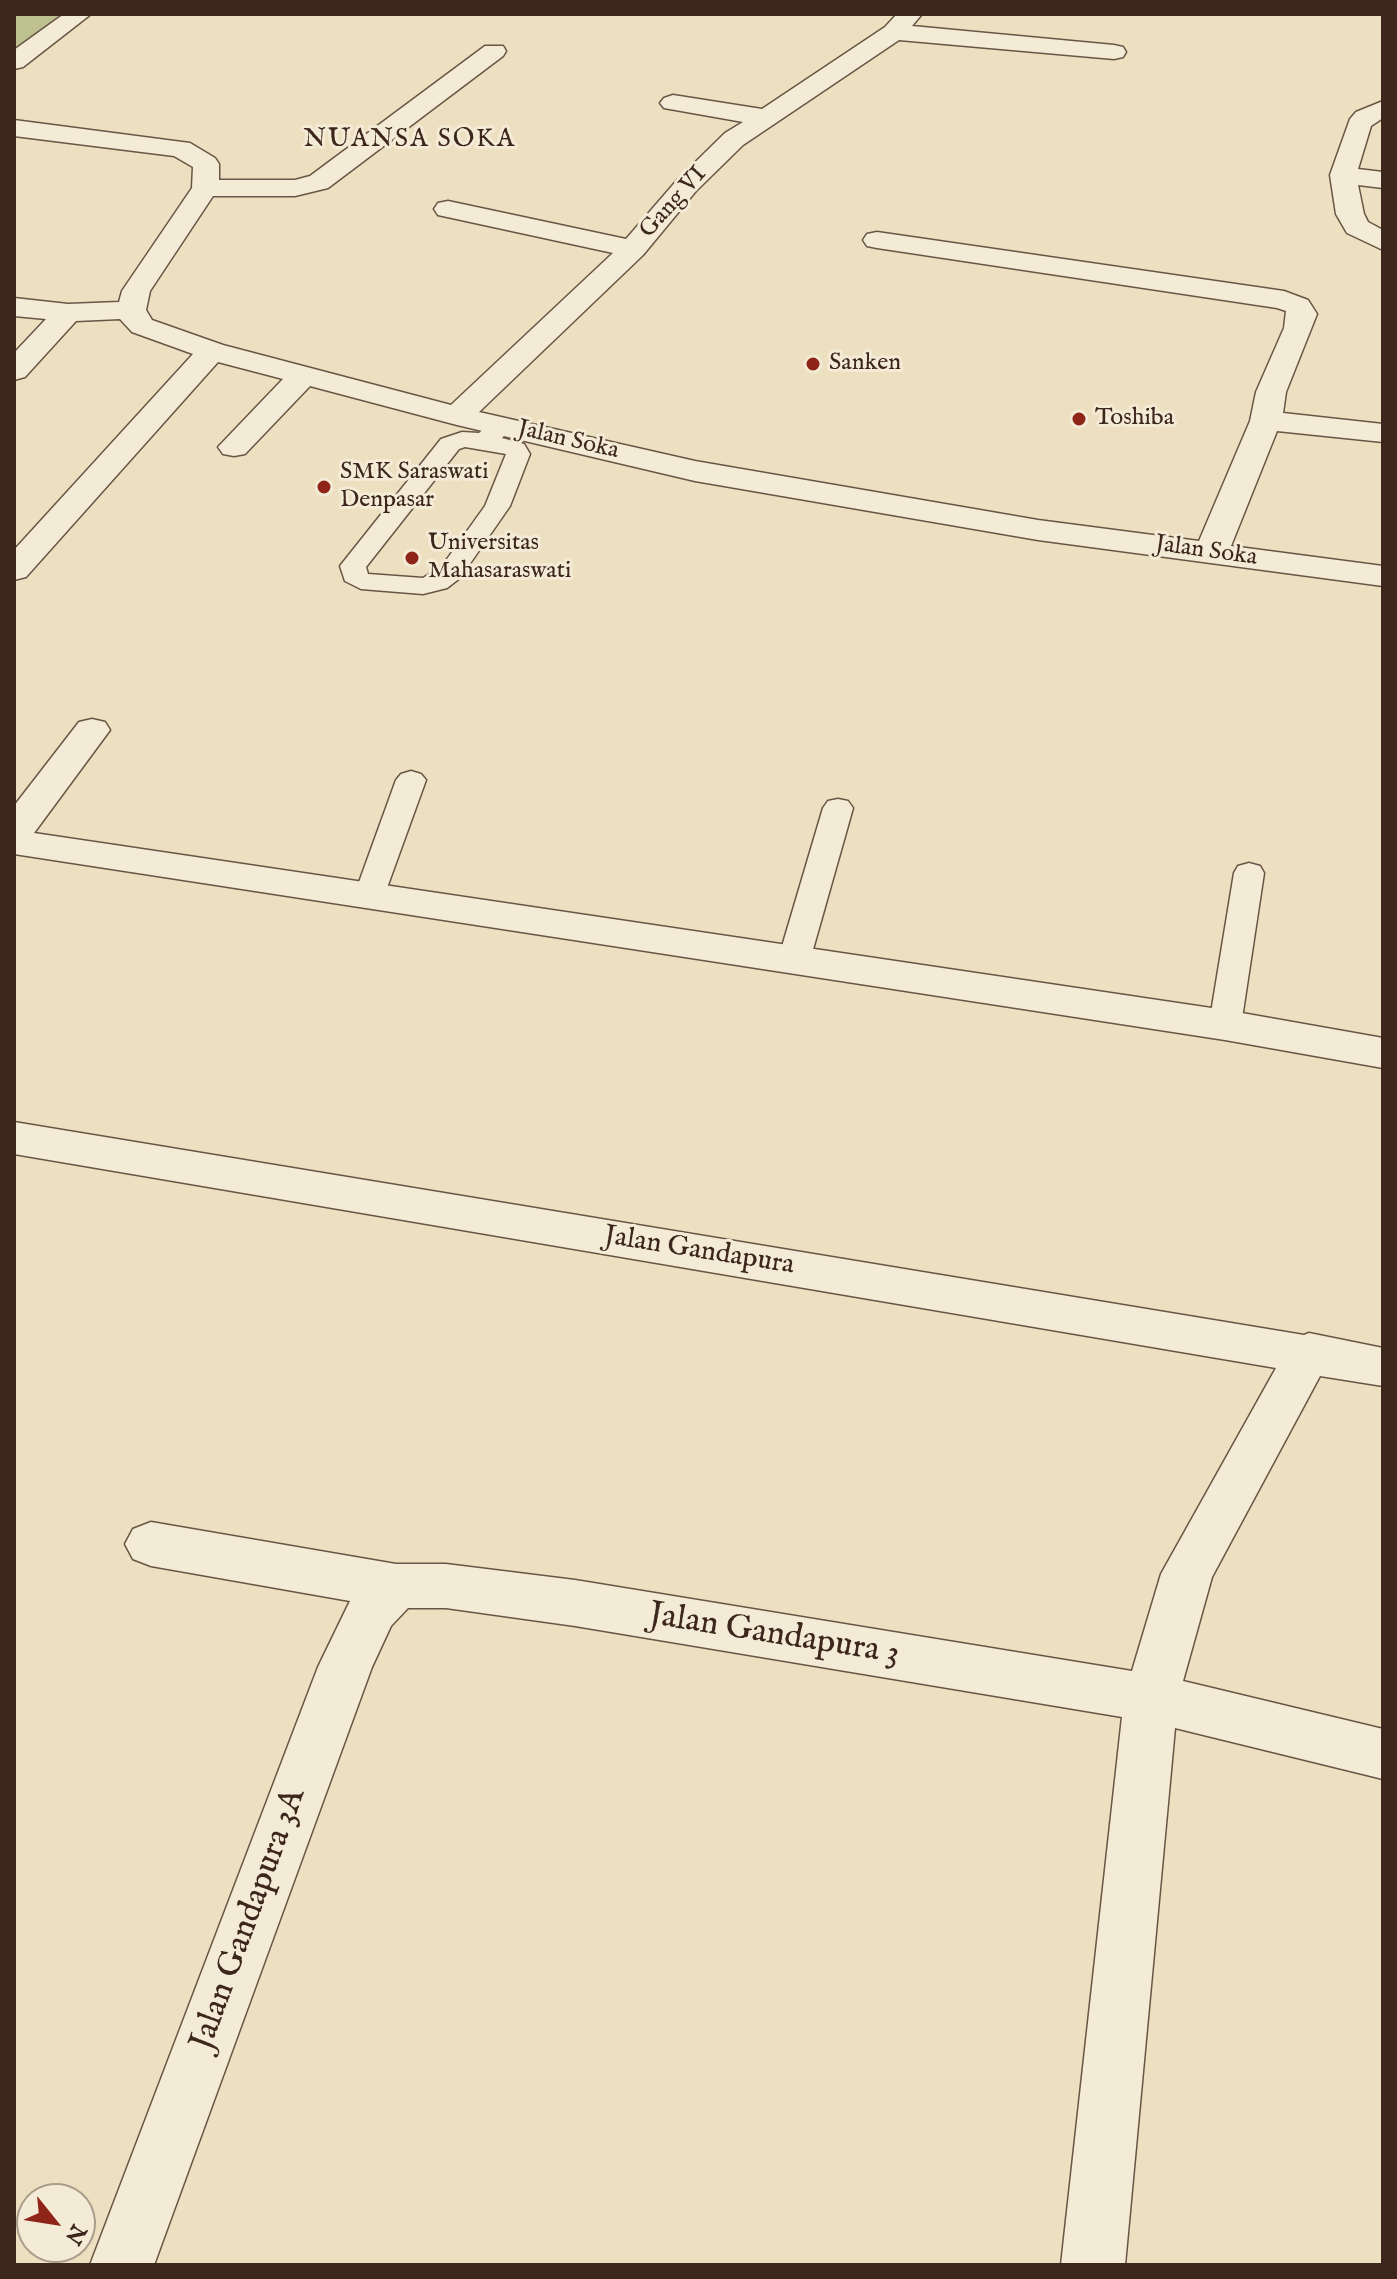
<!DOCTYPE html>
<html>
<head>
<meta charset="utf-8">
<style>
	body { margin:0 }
	#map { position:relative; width:1397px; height:2279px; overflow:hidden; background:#ede0c0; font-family:"IM FELL English",serif }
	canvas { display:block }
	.frame { position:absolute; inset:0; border:16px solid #3d271c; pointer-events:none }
	.north { position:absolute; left:16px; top:2183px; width:80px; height:80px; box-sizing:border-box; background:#f3ebd6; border:2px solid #aa9d8c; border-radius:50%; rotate:120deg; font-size:22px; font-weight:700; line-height:32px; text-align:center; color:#3d271c }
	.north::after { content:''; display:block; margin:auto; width:28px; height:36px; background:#8f2418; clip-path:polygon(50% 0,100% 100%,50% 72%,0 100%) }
</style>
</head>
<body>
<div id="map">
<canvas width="1397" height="2279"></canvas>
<div class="frame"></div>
<div class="north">N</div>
</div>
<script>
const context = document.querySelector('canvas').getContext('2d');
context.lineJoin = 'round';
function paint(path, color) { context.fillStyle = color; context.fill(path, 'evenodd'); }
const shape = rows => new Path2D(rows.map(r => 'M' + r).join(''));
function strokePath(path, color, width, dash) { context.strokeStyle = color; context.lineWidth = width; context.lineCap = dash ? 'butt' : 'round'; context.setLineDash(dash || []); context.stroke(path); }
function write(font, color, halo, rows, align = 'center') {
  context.font = font + ' "IM FELL English",serif'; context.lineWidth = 6; context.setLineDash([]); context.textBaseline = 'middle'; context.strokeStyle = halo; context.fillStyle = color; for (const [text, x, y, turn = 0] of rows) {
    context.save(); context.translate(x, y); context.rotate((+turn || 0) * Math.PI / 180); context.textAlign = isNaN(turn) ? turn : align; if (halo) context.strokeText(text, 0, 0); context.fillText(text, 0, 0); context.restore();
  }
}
paint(shape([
	[14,14,65,14,14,50]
]), '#bdc18f');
const service = shape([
	[501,419,510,421,513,426,502,438,524,444,530,454,510,506,460,578,447,588,423,594,361,589,345,581,340,566,441,439,462,432,479,433,492,421,501,419],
	[465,447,506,454,485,506,442,566,423,578,368,574,366,567,459,449,465,447],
	[411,771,421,774,426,780,384,896,380,903,369,906,358,903,354,896,396,780,401,774,411,771],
	[838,799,848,801,853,808,810,960,805,968,794,971,783,968,778,960,823,808,828,801,838,799],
	[1249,863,1260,866,1264,873,1241,1025,1236,1033,1225,1036,1214,1033,1209,1025,1234,873,1238,866,1249,863]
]);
const minor = shape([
	[64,14,91,14,23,67,14,69,14,50,64,14],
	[897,14,922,14,912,26,1114,45,1123,47,1126,52,1123,57,1114,59,899,40,743,145,696,191,643,255,479,412,695,461,1038,520,1199,541,1250,421,1256,392,1284,328,1286,311,1277,308,877,248,867,246,863,240,867,234,877,232,1284,291,1308,300,1317,314,1286,392,1283,413,1383,424,1383,442,1277,431,1231,546,1383,566,1383,586,1038,540,695,481,457,425,310,386,245,454,234,456,223,454,218,447,283,379,218,362,26,577,14,580,14,550,193,354,132,332,120,319,76,321,25,377,14,380,14,353,46,319,14,316,14,298,68,304,119,302,122,291,192,188,193,167,174,156,14,136,14,120,190,143,215,158,219,164,219,180,295,180,310,176,485,46,503,46,506,51,503,56,328,188,295,196,213,196,150,291,146,310,152,320,223,345,451,405,613,253,438,215,434,209,438,203,448,201,626,239,678,179,725,133,743,122,664,108,660,103,664,98,673,95,762,109,885,27,897,14],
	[1383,101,1383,118,1371,126,1358,169,1383,172,1383,188,1358,185,1364,214,1368,222,1383,230,1383,250,1347,233,1336,214,1330,175,1350,119,1356,112,1383,101],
	[92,719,105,722,110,730,34,833,1225,1010,1383,1038,1383,1068,1225,1040,14,854,14,806,79,722,92,719],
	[14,1122,1304,1335,1309,1333,1383,1348,1383,1386,1320,1376,1212,1577,1183,1681,1383,1729,1383,1779,1175,1728,1125,2265,1061,2265,1122,1717,575,1626,446,1608,408,1608,391,1626,372,1667,154,2265,90,2265,318,1667,350,1601,151,1566,133,1559,125,1544,133,1529,151,1522,396,1564,446,1564,575,1580,1132,1671,1161,1574,1276,1368,14,1154,14,1122]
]);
strokePath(service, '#695545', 3);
strokePath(minor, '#695545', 3);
paint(service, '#f3ebd6');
paint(minor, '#f3ebd6');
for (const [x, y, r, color] of [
	[813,364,8,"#8f2418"],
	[1079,419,8,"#8f2418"],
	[324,487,8,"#8f2418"],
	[412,558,8,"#8f2418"]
]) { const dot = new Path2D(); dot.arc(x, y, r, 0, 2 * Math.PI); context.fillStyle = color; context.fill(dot); strokePath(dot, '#f3ebd6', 3); }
write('24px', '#3d271c', '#f3ebd6', [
	["Gang VI",674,203,-48],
	["Jalan Soka",568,441,13],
	["Jalan Soka",1206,552,8]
]);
write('24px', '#3d271c', '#f3ebd6', [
	["Sanken",829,364],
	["Toshiba",1095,419],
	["SMK Saraswati",340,473],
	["Denpasar",340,501],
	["Universitas",428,544],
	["Mahasaraswati",428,572]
], 'left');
context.letterSpacing = '2px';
write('26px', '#3d271c', '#f3ebd6', [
	["NUANSA SOKA",410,141]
]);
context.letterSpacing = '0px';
write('28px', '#3d271c', '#f3ebd6', [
	["Jalan Gandapura",699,1252,9]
]);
write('34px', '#3d271c', '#f3ebd6', [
	["Jalan Gandapura 3",774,1636,9],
	["Jalan Gandapura 3A",250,1920,-70]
]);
</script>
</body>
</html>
